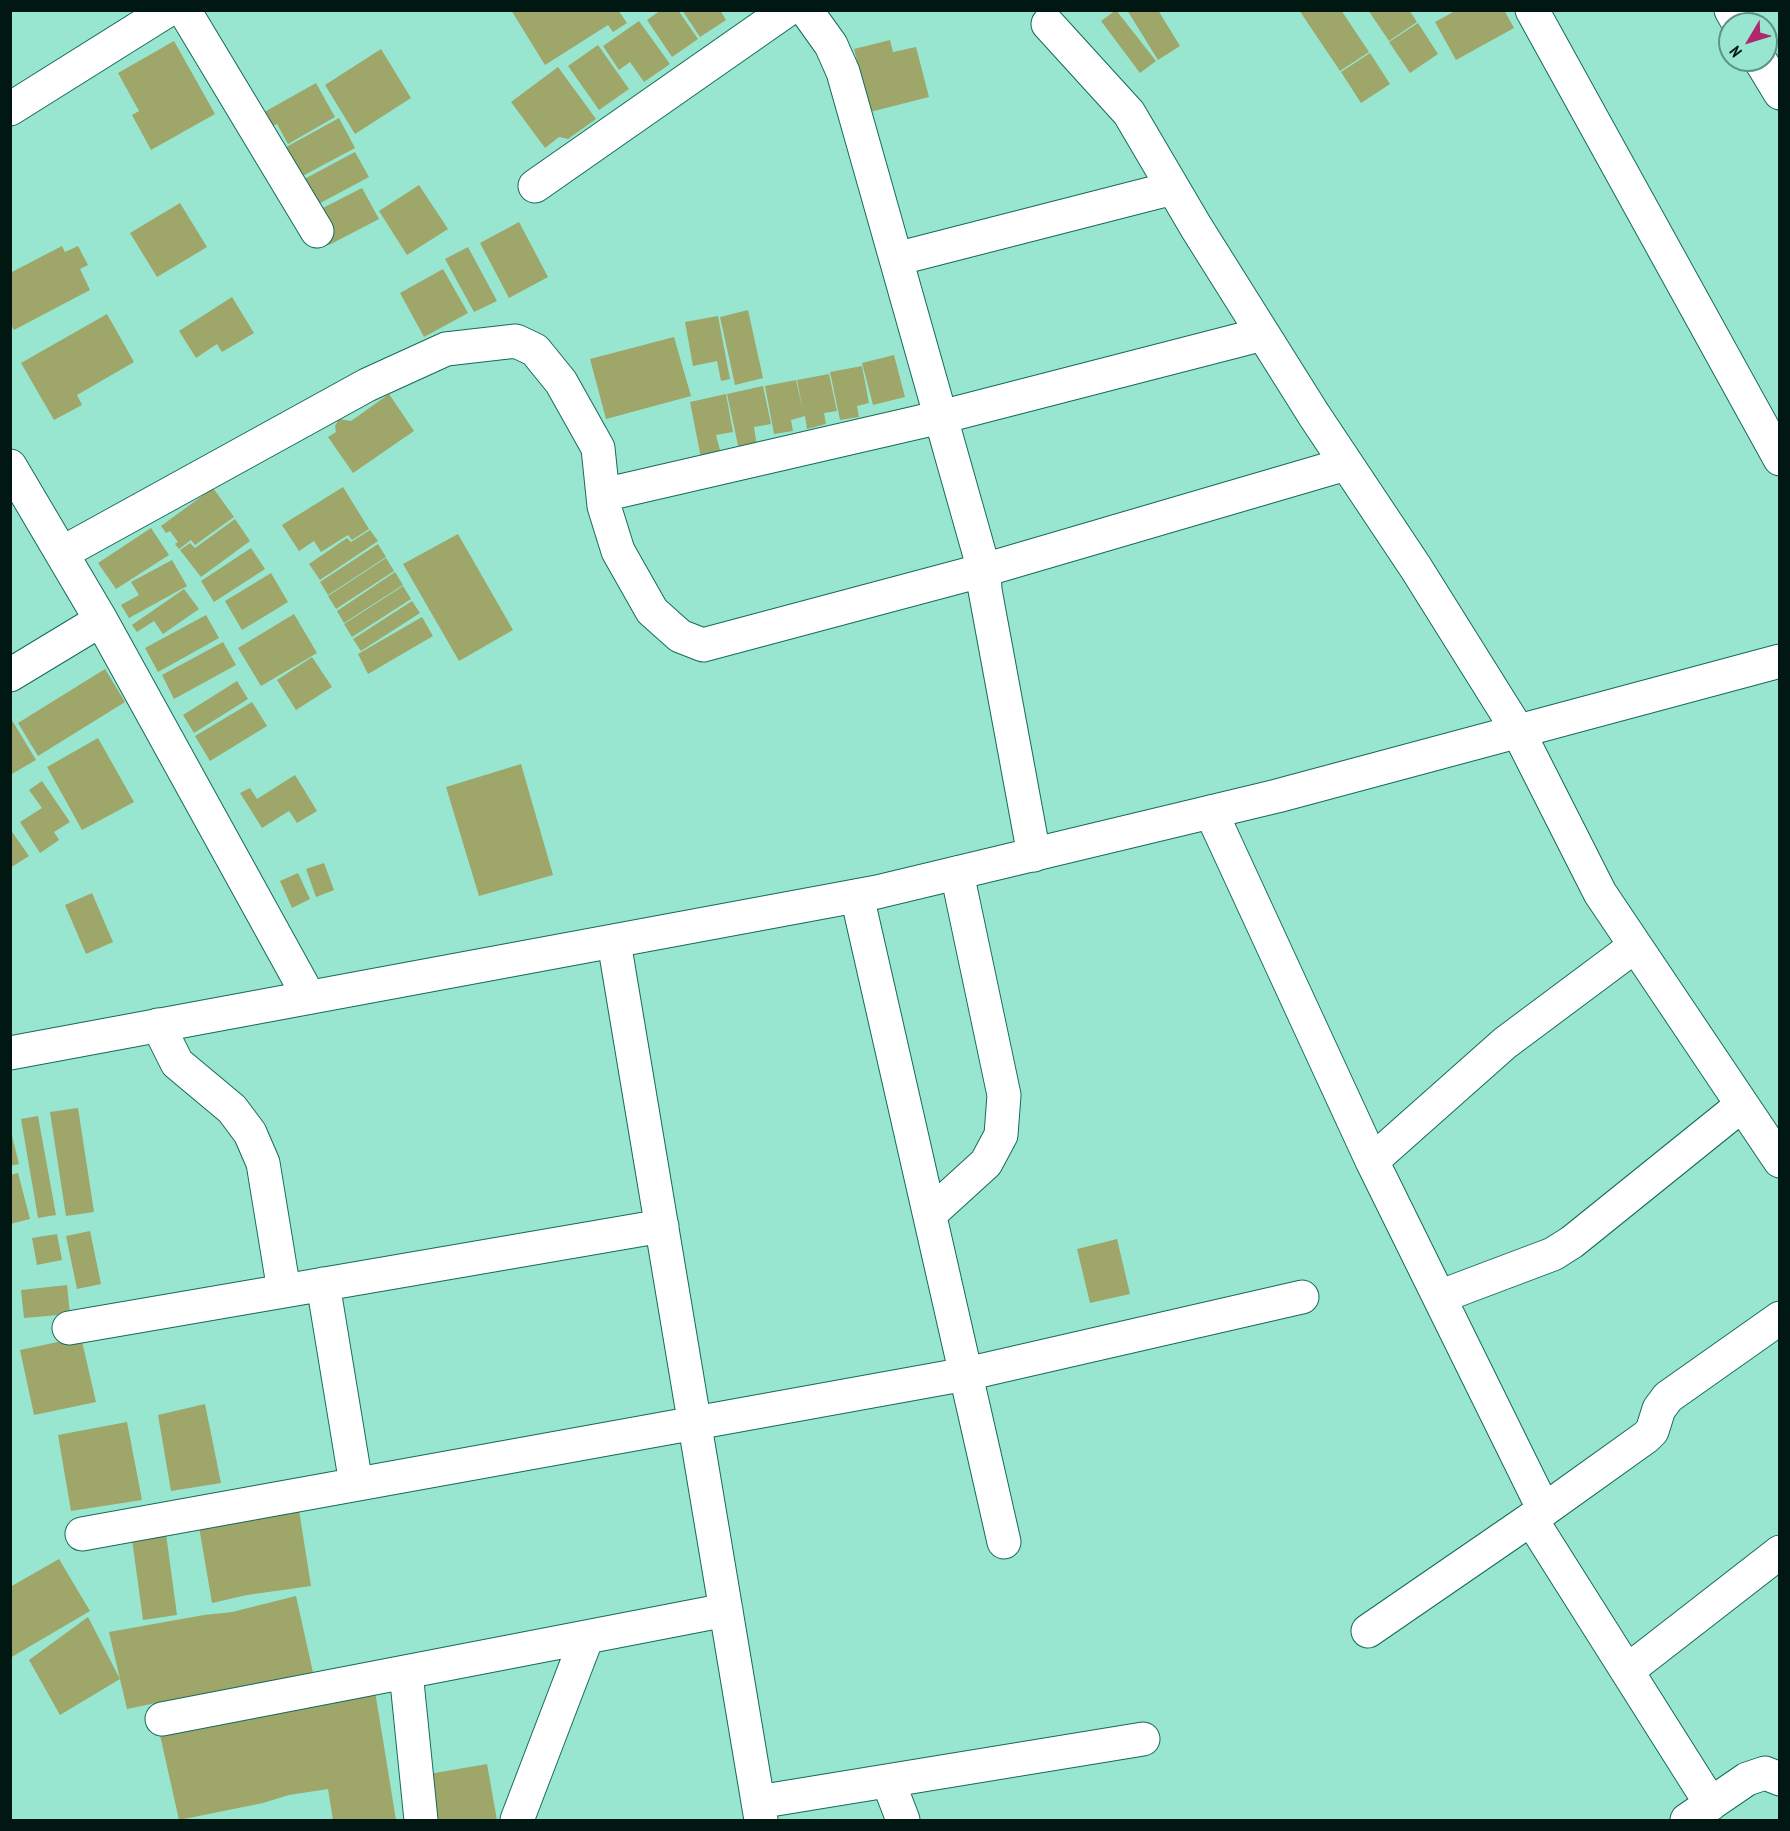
<!DOCTYPE html>
<html>
<head>
<meta charset="utf-8">
<style>
	body { margin:0 }
	#map { position:relative; width:1790px; height:1831px; overflow:hidden; background:#98e6d0; font-family:"PT Sans Narrow",sans-serif }
	canvas { display:block }
	.frame { position:absolute; inset:0; border:12px solid #011812; pointer-events:none }
	.north { position:absolute; left:1718px; top:12px; width:60px; height:60px; box-sizing:border-box; background:#98e6d0; border:2px solid #5c9484; border-radius:50%; rotate:232deg; font-size:16px; font-weight:700; line-height:24px; text-align:center; color:#011812 }
	.north::after { content:''; display:block; margin:auto; width:21px; height:27px; background:#af286c; clip-path:polygon(50% 0,100% 100%,50% 72%,0 100%) }
</style>
</head>
<body>
<div id="map">
<canvas width="1790" height="1831"></canvas>
<div class="frame"></div>
<div class="north">N</div>
</div>
<script>
const context = document.querySelector('canvas').getContext('2d');
context.lineJoin = 'round';
function paint(path, color) { context.fillStyle = color; context.fill(path, 'evenodd'); }
const shape = rows => new Path2D(rows.map(r => 'M' + r).join(''));
function strokePath(path, color, width, dash) { context.strokeStyle = color; context.lineWidth = width; context.lineCap = dash ? 'butt' : 'round'; context.setLineDash(dash || []); context.stroke(path); }
paint(shape([
	[511,10,618,10,627,23,613,32,608,25,545,65],
	[661,10,678,10,698,39,672,57,647,20],
	[682,10,720,10,726,20,700,37],
	[1116,10,1156,61,1140,73,1101,21],
	[1127,10,1158,10,1180,46,1158,60],
	[1299,10,1341,10,1369,52,1340,71],
	[1368,10,1409,10,1417,22,1389,41],
	[1457,10,1504,10,1514,28,1456,60,1435,22],
	[639,21,670,64,644,82,630,62,619,70,603,46],
	[1418,23,1438,54,1410,73,1389,42],
	[890,40,893,52,916,47,929,97,870,112,854,49],
	[174,41,215,114,151,150,132,115,139,111,118,73],
	[598,45,629,89,599,110,568,66],
	[381,49,411,98,355,134,325,85],
	[1370,53,1390,84,1361,103,1341,72],
	[558,67,596,119,568,139,559,137,545,148,511,102],
	[316,83,335,117,288,144,277,124,267,129,259,115],
	[339,118,355,148,295,180,279,151],
	[355,152,369,177,309,209,295,184],
	[419,185,448,229,407,255,379,211],
	[362,188,379,219,329,245,313,213],
	[180,203,207,247,157,277,130,233],
	[519,222,548,277,509,298,480,243],
	[62,246,65,252,78,246,88,265,80,269,90,290,14,330,10,323,10,273],
	[468,247,497,301,474,312,445,259],
	[443,269,468,313,424,337,400,293],
	[232,297,254,333,222,352,217,344,196,358,179,331],
	[748,310,763,378,735,385,720,317],
	[107,314,134,362,77,395,82,405,54,420,21,363],
	[718,316,730,379,721,381,717,361,693,366,685,322],
	[674,337,691,396,606,419,590,359],
	[894,355,905,397,873,405,862,363],
	[862,366,869,403,857,406,859,417,840,420,830,372],
	[829,374,837,411,824,413,826,424,807,429,805,416,791,420,793,431,774,434,765,386,796,380,803,411,797,380],
	[763,386,771,424,754,427,757,446,739,450,727,394],
	[389,394,414,431,353,473,328,437,336,432,335,426,339,419,351,421],
	[726,394,733,432,716,435,721,454,701,458,690,402],
	[343,487,369,529,352,540,348,535,321,552,314,541,299,551,282,525],
	[213,488,234,517,195,545,191,540,179,549,175,544,178,542,170,531,166,533,161,526],
	[235,519,250,541,201,577,180,550,190,543,195,548],
	[151,528,169,555,116,589,98,563],
	[370,530,378,541,320,580,309,564,347,538,351,542],
	[458,534,513,630,459,661,403,564],
	[378,544,386,557,328,595,320,582],
	[251,548,265,569,214,602,201,581],
	[386,558,394,571,336,609,328,596],
	[172,560,187,586,129,618,121,605,139,595,131,582],
	[395,572,403,585,344,623,337,611],
	[271,573,288,602,242,630,225,601],
	[403,586,411,599,352,637,344,624],
	[184,589,199,609,163,634,154,621,137,632,132,625],
	[412,601,420,613,361,651,353,639],
	[294,614,317,653,261,686,238,648],
	[206,615,219,638,158,672,145,648],
	[422,617,433,636,368,674,358,654],
	[223,642,236,665,174,699,162,675],
	[312,657,332,687,296,710,277,680],
	[105,669,125,702,38,756,18,723],
	[237,681,248,699,194,733,183,715],
	[252,702,267,726,210,761,195,736],
	[10,717,36,760,10,775],
	[98,738,134,802,82,830,47,767],
	[521,764,553,875,479,896,446,787],
	[295,775,317,811,297,823,289,811,262,828,240,793,250,788,257,799],
	[42,781,70,822,54,832,59,840,40,853,20,822,42,808,29,790],
	[10,829,29,856,10,868],
	[324,863,334,890,316,897,306,869],
	[298,873,310,899,292,908,280,881],
	[92,893,113,942,86,954,65,905],
	[78,1108,94,1212,66,1216,50,1112],
	[38,1116,56,1215,38,1218,21,1119],
	[11,1132,19,1164,10,1166,10,1133],
	[18,1173,30,1219,10,1224,10,1175],
	[90,1231,101,1284,77,1289,66,1236],
	[57,1234,62,1260,37,1265,32,1238],
	[1117,1239,1130,1294,1090,1303,1077,1249],
	[67,1285,70,1314,24,1318,21,1290],
	[81,1337,96,1402,34,1415,20,1350],
	[205,1404,221,1483,171,1491,158,1415],
	[127,1422,142,1500,71,1511,58,1435],
	[299,1510,311,1586,247,1595,212,1603,198,1521],
	[164,1519,177,1615,143,1620,131,1532],
	[59,1559,90,1611,10,1658,10,1587],
	[296,1596,314,1677,192,1700,161,1702,127,1709,109,1632,204,1615,232,1612],
	[88,1617,120,1679,60,1715,29,1660],
	[375,1691,396,1820,333,1820,328,1789,289,1795,263,1803,179,1820,160,1735],
	[487,1764,497,1820,430,1820,423,1775]
]), '#9ea66a');
const minor = shape([
	[184,10,317,231],
	[806,10,831,45,843,72,984,570,985,590,1034,855],
	[1532,10,1780,459],
	[1731,10,1739,24],
	[1048,24,1129,113,1196,227,1314,415,1416,568,1518,731,1600,893,1780,1161],
	[1760,60,1780,93],
	[10,109,168,10],
	[535,186,787,10],
	[896,259,1173,188],
	[10,466,101,620,309,997],
	[603,495,941,417,1263,334],
	[62,553,367,385,446,349,516,341,535,350,561,382,598,448,604,506,618,551,652,611,680,636,703,645,984,570,1346,464],
	[10,675,101,620],
	[1211,812,1372,1161,1544,1510],
	[857,896,1004,1542],
	[614,942,761,1820],
	[158,1025,177,1063,232,1109,250,1133,263,1163,284,1291],
	[1372,1161,1505,1043,1635,946],
	[930,1214,986,1163,1001,1135,1004,1095,957,873],
	[323,1284,356,1484],
	[1439,1297,1553,1254,1572,1242,1742,1105],
	[69,1328,662,1226],
	[1531,1519,1711,1804],
	[82,1534,966,1374,1302,1297],
	[1368,1631,1544,1510,1646,1437,1652,1431,1659,1409,1668,1397,1780,1318],
	[1627,1671,1780,1552],
	[406,1672,421,1820],
	[162,1719,726,1610],
	[888,1781,903,1820],
	[758,1802,1143,1739],
	[517,1820,587,1637],
	[1687,1820,1747,1779,1765,1773,1780,1779]
]);
const tertiary = shape([
	[10,1053,877,892,1277,796,1780,661]
]);
strokePath(minor, '#156b59', 35);
strokePath(tertiary, '#156b59', 35);
strokePath(minor, '#fff', 33);
strokePath(tertiary, '#fff', 33);
</script>
</body>
</html>
